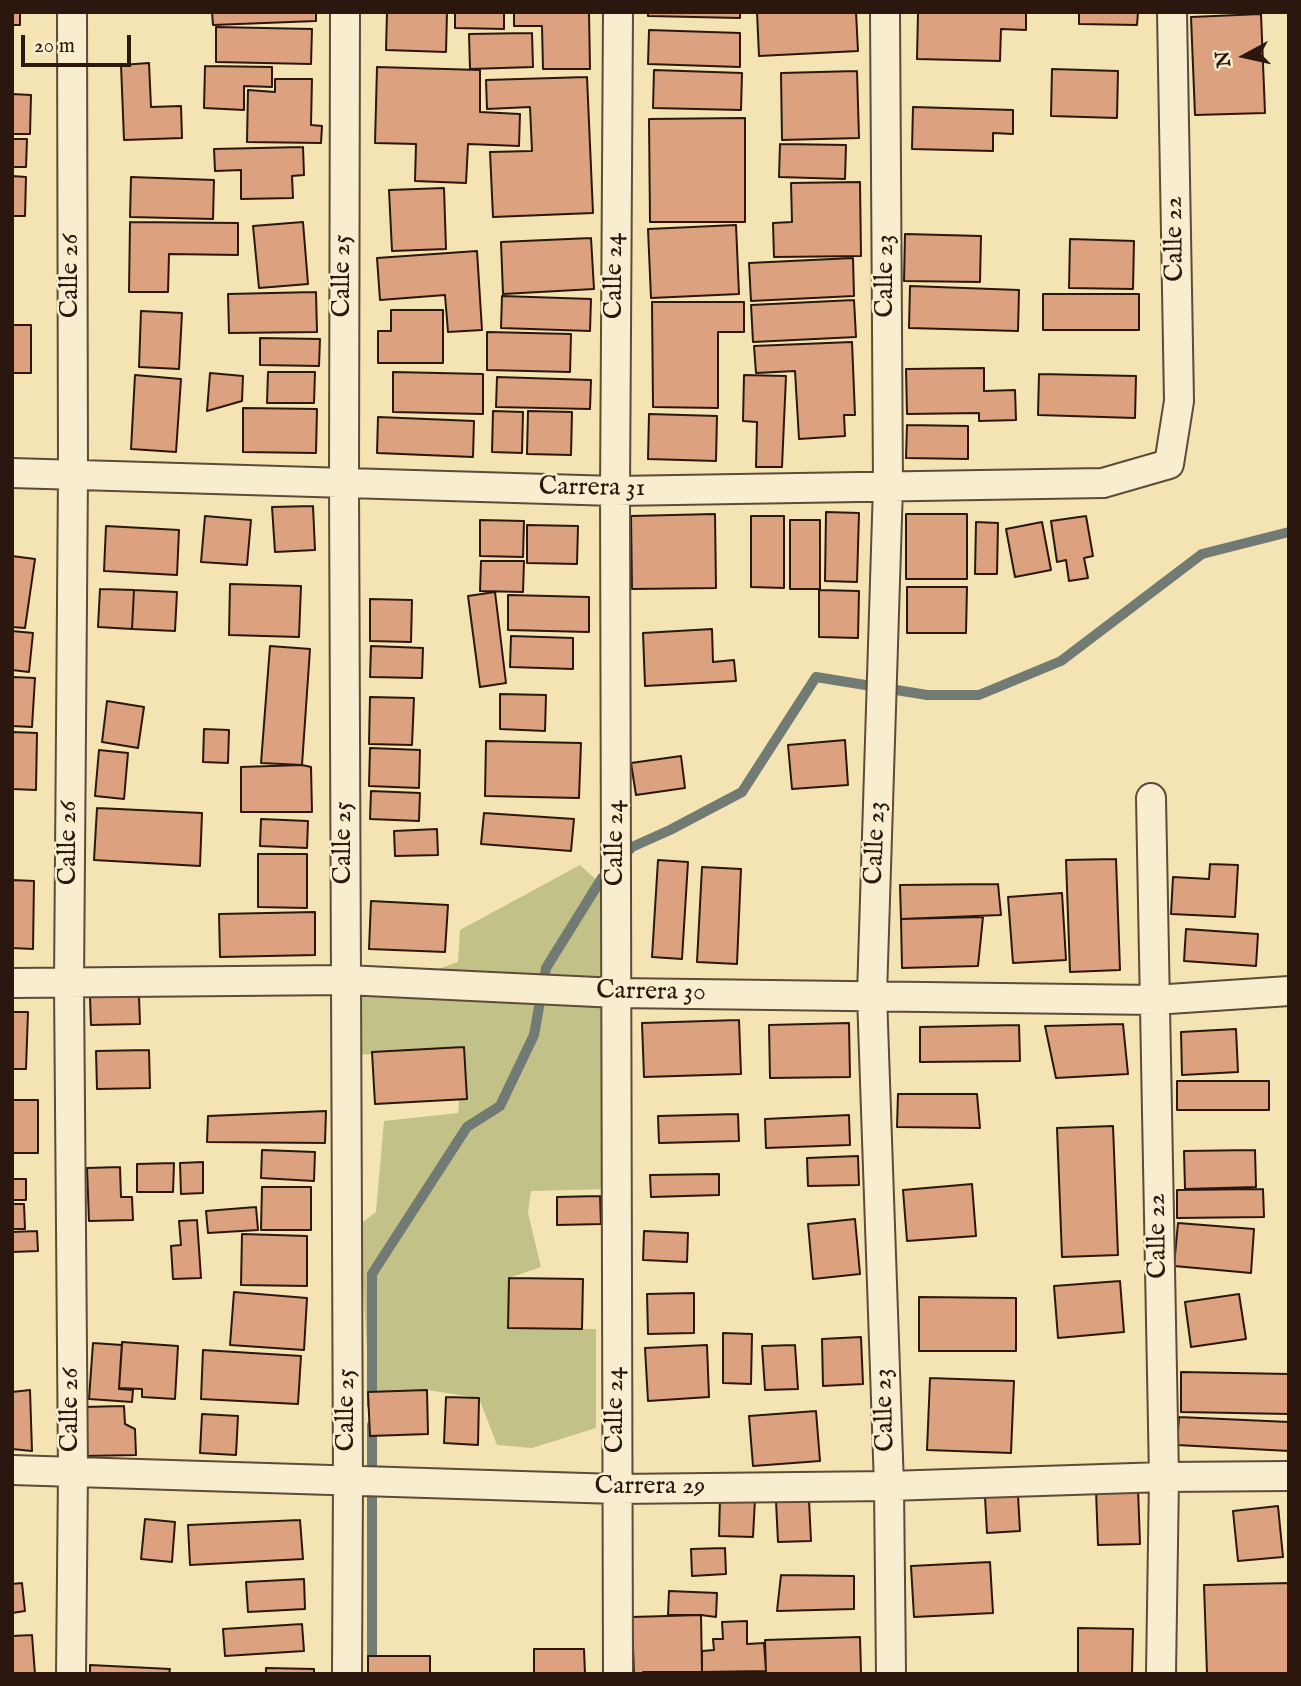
<!DOCTYPE html>
<html>
<head>
<meta charset="utf-8">
<style>
	body { margin:0 }
	#map { position:relative; width:1301px; height:1686px; overflow:hidden; background:#f4e4b3; font-family:"IM FELL English",serif }
	canvas { display:block }
	.frame { position:absolute; inset:0; border:14px solid #2b170e; pointer-events:none }
	.north { position:absolute; left:1210px; top:21px; width:70px; height:70px; -webkit-text-stroke:5px #f8edce; paint-order:stroke; rotate:262deg; font-size:19px; font-weight:700; line-height:28px; text-align:center; color:#2b170e }
	.north::after { content:''; display:block; margin:auto; width:24px; height:32px; background:#2b170e; clip-path:polygon(50% 0,100% 100%,50% 72%,0 100%) }
	.scale { position:absolute; left:21px; top:35px; width:110px; height:32px; box-sizing:border-box; border:4px solid #2b170e; border-top:0; padding-left:9px; font-size:21px; line-height:24px; white-space:nowrap; color:#2b170e; -webkit-text-stroke:5px #f8edce; paint-order:stroke }
</style>
</head>
<body>
<div id="map">
<canvas width="1301" height="1686"></canvas>
<div class="frame"></div>
<div class="north">N</div>
<div class="scale">20 m</div>
</div>
<script>
const context = document.querySelector('canvas').getContext('2d');
context.lineJoin = 'round';
function paint(path, color) { context.fillStyle = color; context.fill(path, 'evenodd'); }
const shape = rows => new Path2D(rows.map(r => 'M' + r).join(''));
function strokePath(path, color, width, dash) { context.strokeStyle = color; context.lineWidth = width; context.lineCap = dash ? 'butt' : 'round'; context.setLineDash(dash || []); context.stroke(path); }
function write(font, color, halo, rows, align = 'center') {
  context.font = font + ' "IM FELL English",serif'; context.lineWidth = 5; context.setLineDash([]); context.textBaseline = 'middle'; context.strokeStyle = halo; context.fillStyle = color; for (const [text, x, y, turn = 0] of rows) {
    context.save(); context.translate(x, y); context.rotate((+turn || 0) * Math.PI / 180); context.textAlign = isNaN(turn) ? turn : align; if (halo) context.strokeText(text, 0, 0); context.fillText(text, 0, 0); context.restore();
  }
}
paint(shape([
	[580,865,605,888,610,1189,531,1191,528,1213,541,1267,509,1278,509,1328,596,1329,596,1428,532,1448,497,1445,479,1398,427,1390,370,1394,359,1225,376,1212,384,1121,458,1113,464,1048,357,1055,356,999,458,962,460,930]
]), '#c2c288');
strokePath(shape([
	[622,857,632,847,670,830,742,792,816,677,927,695,979,695,1061,661,1202,554,1289,532],
	[372,1405,372,1274,467,1127,500,1106,534,1035,546,968,602,878,610,869],
	[372,1667,372,1425]
]), '#717a73', 10);
const building = shape([
	[12,12,20,12,20,25,12,25,12,12],
	[212,12,316,12,316,21,213,25,212,12],
	[387,12,447,12,446,52,386,50,387,12],
	[455,12,504,12,504,29,455,28,455,12],
	[514,12,589,12,590,69,543,69,542,26,514,26,514,12],
	[648,12,740,12,740,18,648,16,648,12],
	[757,12,856,12,858,51,759,56,757,12],
	[918,12,1026,12,1026,30,1001,29,1000,61,917,59,918,12],
	[1079,12,1138,12,1137,25,1079,24,1079,12],
	[1261,14,1265,113,1195,115,1191,17,1261,14],
	[216,27,312,29,311,64,216,62,216,27],
	[649,30,740,33,740,67,648,64,649,30],
	[532,33,533,67,470,69,469,34,532,33],
	[149,63,151,107,181,106,182,138,124,140,121,65,149,63],
	[205,66,272,67,272,87,244,86,244,110,204,108,205,66],
	[377,67,480,70,480,112,520,114,519,146,468,144,466,183,415,181,416,144,375,143,377,67],
	[1052,69,1118,71,1117,118,1051,116,1052,69],
	[654,70,742,73,741,110,653,108,654,70],
	[857,71,859,138,782,140,781,73,857,71],
	[587,77,593,213,493,217,490,152,532,151,530,107,487,109,486,80,587,77],
	[275,79,312,79,311,125,322,126,321,143,247,142,248,90,275,92,275,79],
	[12,94,31,95,30,134,12,134,12,94],
	[913,107,1013,110,1013,134,993,133,993,151,912,149,913,107],
	[745,118,745,222,650,222,649,119,745,118],
	[12,139,27,139,26,167,12,167,12,139],
	[780,144,846,145,845,179,779,177,780,144],
	[303,147,304,175,292,176,293,198,241,199,241,170,215,171,214,149,303,147],
	[12,176,26,177,25,216,12,216,12,176],
	[131,177,214,180,213,219,130,217,131,177],
	[860,182,861,256,774,257,773,223,792,222,791,183,860,182],
	[444,188,446,249,392,251,389,190,444,188],
	[130,222,238,223,238,255,169,254,168,292,129,292,130,222],
	[303,222,308,284,259,288,253,226,303,222],
	[736,225,739,294,651,298,648,229,736,225],
	[905,234,981,236,980,282,904,281,905,234],
	[591,238,594,289,503,294,501,242,591,238],
	[1070,239,1134,241,1133,289,1069,288,1070,239],
	[477,251,482,330,448,332,445,295,380,300,377,258,477,251],
	[853,258,854,296,751,301,749,263,853,258],
	[910,286,1019,290,1018,331,909,328,910,286],
	[316,292,317,332,229,333,228,294,316,292],
	[1043,294,1139,294,1139,330,1043,330,1043,294],
	[502,296,591,299,590,331,501,328,502,296],
	[854,300,856,337,753,342,751,305,854,300],
	[652,302,744,302,744,332,718,332,718,408,653,407,652,302],
	[391,310,443,310,443,363,378,363,378,331,391,331,391,310],
	[141,311,182,313,179,369,139,367,141,311],
	[12,325,31,325,31,373,12,373,12,325],
	[487,332,571,334,570,372,487,370,487,332],
	[260,338,320,339,319,366,260,365,260,338],
	[852,342,855,415,844,415,845,436,799,439,795,371,756,373,754,346,852,342],
	[984,368,984,391,1015,390,1016,420,979,421,979,413,907,414,906,369,984,368],
	[268,372,315,372,314,403,267,403,268,372],
	[393,372,483,374,483,414,393,412,393,372],
	[210,373,243,376,242,401,207,411,210,373],
	[1039,374,1136,376,1135,418,1038,415,1039,374],
	[135,375,181,379,176,452,131,449,135,375],
	[744,375,786,376,782,467,756,467,757,422,743,421,744,375],
	[497,377,591,380,590,409,496,407,497,377],
	[243,408,317,409,316,453,243,452,243,408],
	[493,411,523,412,522,453,492,452,493,411],
	[528,411,572,412,571,455,527,454,528,411],
	[649,414,717,416,716,461,648,459,649,414],
	[378,417,474,421,473,457,377,453,378,417],
	[907,425,968,426,968,459,906,458,907,425],
	[313,506,315,550,275,552,272,507,313,506],
	[826,512,859,513,857,582,825,581,826,512],
	[715,514,716,588,632,589,631,516,715,514],
	[906,514,967,514,967,579,906,579,906,514],
	[205,516,251,520,247,565,201,562,205,516],
	[751,516,784,516,784,588,751,587,751,516],
	[1086,516,1093,556,1084,558,1088,578,1069,581,1066,560,1057,562,1051,521,1086,516],
	[480,520,524,521,523,557,480,556,480,520],
	[790,520,820,520,820,589,790,589,790,520],
	[976,522,998,523,997,574,975,574,976,522],
	[1042,522,1051,570,1015,577,1006,529,1042,522],
	[527,525,578,526,577,564,527,563,527,525],
	[106,526,179,530,177,575,104,571,106,526],
	[12,556,35,559,25,628,12,627,12,556],
	[481,561,524,561,523,592,480,591,481,561],
	[230,584,301,586,299,637,229,635,230,584],
	[907,587,967,587,966,633,907,633,907,587],
	[100,589,134,590,132,629,98,627,100,589],
	[134,590,177,592,175,631,132,629,134,590],
	[819,590,859,591,858,638,819,637,819,590],
	[495,592,506,683,480,687,468,596,495,592],
	[508,595,589,597,589,632,508,630,508,595],
	[370,599,412,600,411,642,370,641,370,599],
	[712,629,713,662,734,660,736,681,645,686,643,633,712,629],
	[12,631,33,633,29,672,12,670,12,631],
	[511,636,573,638,573,669,510,667,511,636],
	[270,646,310,649,302,765,261,763,270,646],
	[371,646,423,648,422,678,370,677,371,646],
	[12,677,35,678,32,727,12,726,12,677],
	[500,694,546,695,545,731,500,729,500,694],
	[370,697,414,698,412,745,369,744,370,697],
	[107,701,144,707,138,748,102,742,107,701],
	[204,729,229,730,228,763,203,762,204,729],
	[12,732,37,733,36,790,12,789,12,732],
	[845,740,848,785,792,789,788,745,845,740],
	[486,741,581,743,579,798,485,796,486,741],
	[370,748,420,750,419,788,369,786,370,748],
	[99,750,128,753,124,799,95,796,99,750],
	[681,756,685,788,636,795,631,763,681,756],
	[302,765,311,767,312,812,241,812,241,767,302,765],
	[371,791,420,793,419,821,370,819,371,791],
	[97,808,202,813,200,866,94,860,97,808],
	[484,813,574,819,571,851,481,844,484,813],
	[261,819,308,821,307,848,260,846,261,819],
	[437,829,438,855,395,856,394,831,437,829],
	[258,854,307,854,307,908,258,907,258,854],
	[1116,859,1120,970,1070,972,1066,860,1116,859],
	[658,860,688,862,682,959,652,957,658,860],
	[1210,864,1238,865,1235,917,1171,914,1173,877,1209,879,1210,864],
	[702,867,741,869,737,964,697,962,702,867],
	[12,880,34,881,33,949,12,948,12,880],
	[998,884,1001,915,901,919,900,885,998,884],
	[1062,893,1066,960,1013,963,1008,897,1062,893],
	[371,901,448,905,445,952,369,949,371,901],
	[315,912,315,955,220,957,219,914,315,912],
	[983,917,978,966,902,968,901,919,983,917],
	[1186,929,1258,934,1256,966,1184,961,1186,929],
	[139,996,140,1024,91,1025,90,997,139,996],
	[12,1012,28,1012,26,1069,12,1069,12,1012],
	[739,1020,741,1074,644,1077,642,1023,739,1020],
	[849,1023,850,1077,770,1078,769,1025,849,1023],
	[1123,1024,1128,1074,1056,1078,1045,1026,1123,1024],
	[1019,1025,1020,1061,920,1062,920,1027,1019,1025],
	[1236,1029,1238,1072,1182,1075,1181,1032,1236,1029],
	[464,1047,467,1099,375,1104,372,1052,464,1047],
	[149,1050,150,1088,97,1089,96,1051,149,1050],
	[1177,1081,1269,1081,1269,1110,1177,1110,1177,1081],
	[898,1094,977,1094,980,1128,897,1127,898,1094],
	[12,1100,38,1100,38,1153,12,1153,12,1100],
	[326,1111,325,1143,207,1142,208,1116,326,1111],
	[738,1114,739,1141,659,1143,658,1116,738,1114],
	[849,1115,850,1145,766,1148,765,1119,849,1115],
	[1113,1126,1118,1255,1062,1257,1057,1128,1113,1126],
	[262,1150,315,1152,314,1181,261,1178,262,1150],
	[1255,1150,1256,1187,1185,1189,1184,1151,1255,1150],
	[858,1156,859,1185,808,1186,807,1158,858,1156],
	[203,1162,203,1193,181,1194,180,1163,203,1162],
	[174,1163,173,1192,137,1192,137,1164,174,1163],
	[120,1167,121,1197,132,1197,133,1220,89,1221,87,1168,120,1167],
	[719,1174,719,1195,651,1197,650,1175,719,1174],
	[12,1179,26,1179,26,1200,12,1200,12,1179],
	[972,1184,976,1236,907,1241,903,1190,972,1184],
	[262,1187,311,1187,311,1230,261,1230,262,1187],
	[1263,1189,1264,1217,1177,1218,1177,1190,1263,1189],
	[600,1196,601,1224,557,1225,557,1197,600,1196],
	[12,1204,24,1204,25,1229,12,1229,12,1204],
	[256,1207,258,1230,208,1233,206,1211,256,1207],
	[855,1219,860,1274,813,1279,808,1224,855,1219],
	[197,1220,201,1278,173,1279,171,1246,181,1245,179,1221,197,1220],
	[1178,1223,1254,1229,1251,1273,1174,1266,1178,1223],
	[37,1231,38,1251,12,1252,12,1232,37,1231],
	[644,1231,688,1233,687,1262,643,1260,644,1231],
	[242,1234,307,1236,307,1286,241,1285,242,1234],
	[509,1278,583,1279,582,1329,508,1328,509,1278],
	[1120,1281,1124,1332,1058,1338,1054,1286,1120,1281],
	[234,1292,307,1298,304,1350,230,1345,234,1292],
	[694,1293,694,1333,648,1334,647,1294,694,1293],
	[1239,1294,1246,1339,1191,1347,1185,1302,1239,1294],
	[919,1297,1016,1298,1016,1351,919,1351,919,1297],
	[723,1333,752,1334,751,1384,723,1383,723,1333],
	[861,1337,863,1384,823,1386,822,1339,861,1337],
	[122,1342,178,1346,175,1399,142,1397,142,1389,119,1388,122,1342],
	[93,1343,122,1345,119,1389,133,1390,132,1402,89,1399,93,1343],
	[707,1345,709,1397,648,1401,645,1348,707,1345],
	[795,1345,798,1389,765,1390,762,1346,795,1345],
	[203,1350,301,1356,298,1404,201,1399,203,1350],
	[1181,1372,1289,1374,1289,1414,1181,1412,1181,1372],
	[930,1378,1014,1381,1011,1453,927,1450,930,1378],
	[30,1390,32,1451,12,1449,12,1392,30,1390],
	[427,1390,428,1434,370,1436,368,1392,427,1390],
	[446,1397,479,1398,478,1445,444,1443,446,1397],
	[124,1406,125,1424,135,1429,136,1455,85,1456,83,1407,124,1406],
	[816,1411,820,1461,753,1466,749,1416,816,1411],
	[202,1414,238,1416,236,1455,200,1453,202,1414],
	[1179,1417,1289,1422,1289,1451,1177,1445,1179,1417],
	[1138,1488,1140,1544,1098,1545,1096,1490,1138,1488],
	[1018,1495,1020,1531,987,1533,985,1497,1018,1495],
	[720,1498,755,1499,753,1537,719,1536,720,1498],
	[809,1500,811,1541,778,1542,776,1501,809,1500],
	[1278,1506,1283,1557,1238,1561,1233,1511,1278,1506],
	[145,1519,175,1522,172,1562,141,1559,145,1519],
	[300,1520,303,1559,190,1565,188,1525,300,1520],
	[725,1548,726,1574,692,1576,691,1549,725,1548],
	[990,1562,993,1613,914,1617,911,1566,990,1562],
	[781,1575,854,1576,854,1609,777,1611,781,1575],
	[304,1579,305,1609,248,1612,246,1582,304,1579],
	[22,1583,25,1611,12,1613,12,1584,22,1583],
	[1289,1583,1289,1674,1207,1674,1204,1585,1289,1583],
	[669,1591,717,1593,716,1617,701,1615,668,1615,669,1591],
	[701,1615,702,1672,634,1674,632,1617,701,1615],
	[747,1621,747,1644,764,1643,766,1671,702,1672,702,1651,714,1650,713,1639,723,1639,722,1622,747,1621],
	[302,1624,304,1651,225,1656,223,1629,302,1624],
	[1078,1628,1133,1629,1132,1674,1078,1674,1078,1628],
	[32,1635,35,1674,12,1674,12,1636,32,1635],
	[860,1637,861,1674,766,1674,765,1640,860,1637],
	[534,1649,584,1649,585,1674,534,1674,534,1649],
	[368,1656,430,1656,430,1674,368,1674,368,1656],
	[90,1665,170,1669,169,1674,90,1674,90,1665],
	[266,1668,314,1669,314,1674,266,1674,266,1668],
	[643,1672,742,1672,742,1674,643,1674,643,1672]
]);
paint(building, '#dca17f');
strokePath(building, '#2b170e', 2);
const minor = shape([
	[345,12,344,482,348,1481,347,1674],
	[618,12,615,491,618,1674],
	[885,12,888,486,872,995,889,1486,891,1674],
	[12,473,615,491,1103,483,1169,464,1179,401,1172,12],
	[1151,798,1164,1477,1161,1674],
	[12,983,346,980,617,993,1154,1000,1289,991],
	[12,1470,617,1489,889,1486,1164,1477,1289,1476],
	[71,1674,73,1472,69,984,73,474,72,12]
]);
strokePath(minor, '#5d4a37', 32);
strokePath(minor, '#f8edce', 28);
write('26px', '#2b170e', '#f8edce', [
	["Calle 22",1176,239,-91],
	["Calle 26",72,276,-90],
	["Calle 25",344,276,-90],
	["Calle 24",616,276,-90],
	["Calle 23",887,276,-90],
	["Carrera 31",592,489,1],
	["Calle 26",70,843,-90],
	["Calle 25",345,843,-90],
	["Calle 24",617,843,-90],
	["Calle 23",877,843,-88],
	["Carrera 30",651,993,1],
	["Calle 22",1159,1236,-91],
	["Calle 26",72,1410,-90],
	["Calle 25",348,1410,-90],
	["Calle 24",617,1410,-90],
	["Calle 23",886,1410,-92],
	["Carrera 29",650,1488]
]);
</script>
</body>
</html>
